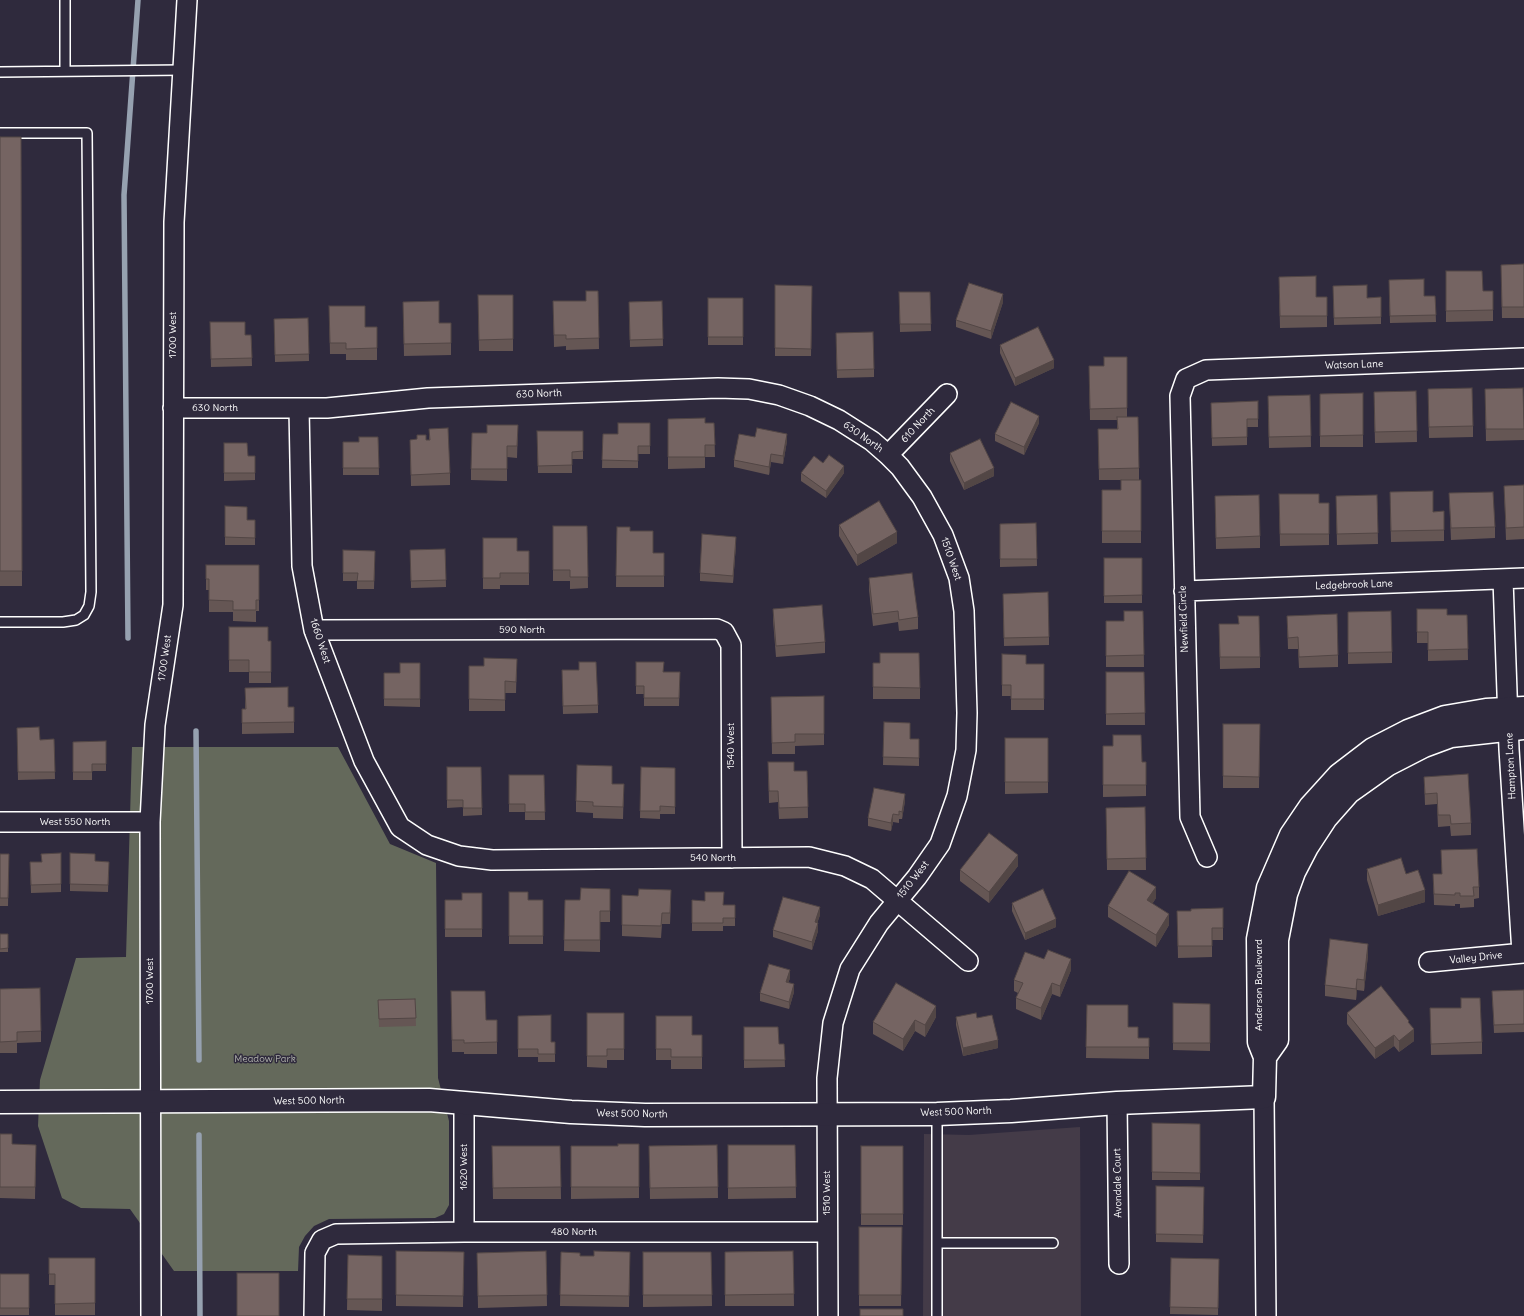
<!DOCTYPE html>
<html>
<head>
<meta charset="utf-8">
<style>
	body { margin:0 }
	canvas { display:block; background:#2f2a3d }
</style>
</head>
<body>
<canvas width="1524" height="1316"></canvas>
<script>
const context = document.querySelector('canvas').getContext('2d');
context.lineJoin = 'round';
function paint(path, color) { context.fillStyle = color; context.fill(path, 'evenodd'); }
const shape = rows => new Path2D(rows.map(r => 'M' + r).join(''));
function strokePath(path, color, width, dash) { context.strokeStyle = color; context.lineWidth = width; context.lineCap = dash ? 'butt' : 'round'; context.setLineDash(dash || []); context.stroke(path); }
function write(font, color, halo, rows, align = 'center') {
  context.font = font + ' Delius,sans-serif'; context.lineWidth = 3; context.setLineDash([]); context.textBaseline = 'middle'; context.strokeStyle = halo; context.fillStyle = color; for (const [text, x, y, turn = 0] of rows) {
    context.save(); context.translate(x, y); context.rotate((+turn || 0) * Math.PI / 180); context.textAlign = isNaN(turn) ? turn : align; if (halo) context.strokeText(text, 0, 0); context.fillText(text, 0, 0); context.restore();
  }
}
paint(shape([
	[1080,1127,1081,1316,923,1316,924,1134,969,1135]
]), '#443b48');
paint(shape([
	[132,747,338,747,390,844,436,863,438,1078,449,1121,449,1205,444,1214,435,1218,329,1219,314,1226,305,1236,299,1247,298,1271,174,1271,130,1209,81,1208,62,1198,38,1126,40,1080,76,958,126,957]
]), '#64695b');
strokePath(shape([
	[128,638,124,195,138,0],
	[196,731,199,1060],
	[199,1135,200,1316]
]), '#96a1b0', 5.5);
const service = shape([
	[65,71,65,0],
	[0,72,183,70],
	[0,133,87,133,91,592,89,606,84,615,76,620,63,622,0,622],
	[938,1243,1053,1243],
	[937,1316,937,1114]
]);
const minor = shape([
	[173,408,327,408,428,398,718,388,749,389,779,395,810,406,839,420,872,441,888,455,900,467,922,497,943,535,959,578,964,611,967,713,966,750,957,796,940,844,917,877,879,923,850,969,833,1023,827,1078,828,1316],
	[299,408,302,566,314,630,364,761,400,827,427,845,459,856,492,860,809,857,845,866,872,879,968,961],
	[888,455,947,394],
	[1503,579,1509,749,1522,953],
	[1184,591,1524,578],
	[314,630,717,629,724,632,731,645,732,858],
	[0,822,150,822],
	[1207,857,1190,817,1180,396,1186,379,1206,370,1524,358],
	[1429,962,1524,953],
	[1264,1097,1266,1316],
	[464,1102,464,1232],
	[1117,1103,1119,1264],
	[151,1316,150,822,155,725,173,605,174,222,187,0],
	[314,1316,315,1253,322,1240,336,1234,464,1232,827,1232]
]);
const tertiary = shape([
	[1265,1057,1277,1040,1277,940,1286,894,1294,872,1307,847,1326,818,1349,792,1387,765,1424,746,1451,736,1524,728],
	[0,1102,429,1100,571,1112,645,1115,937,1114,1011,1111,1117,1103,1264,1097,1265,1057,1259,1042,1258,939,1268,888,1291,835,1310,807,1339,775,1373,749,1408,731,1445,717,1486,710,1524,708]
]);
strokePath(service, '#fff', 12);
strokePath(minor, '#fff', 22);
strokePath(tertiary, '#fff', 25);
strokePath(service, '#2f2a3d', 9);
strokePath(minor, '#2f2a3d', 19);
strokePath(tertiary, '#2f2a3d', 22);
paint(shape([
	[0,137,21,137,22,586,0,586],
	[1524,264,1524,318,1502,318,1501,265],
	[1446,271,1483,291,1493,291,1493,321,1446,322],
	[1389,280,1424,296,1435,296,1436,322,1390,323],
	[775,285,812,286,811,356,775,356],
	[1333,286,1367,298,1381,297,1381,324,1334,325],
	[1279,288,1316,297,1327,297,1327,327,1280,328],
	[598,291,599,349,566,350,566,346,554,347,553,301,586,301],
	[899,292,930,292,931,331,900,332],
	[478,295,513,295,513,351,479,351],
	[708,298,743,298,743,345,708,345],
	[662,301,663,346,630,347,629,302],
	[403,302,439,323,451,343,451,355,404,356],
	[1003,302,991,339,956,327,956,320],
	[329,306,365,327,377,327,377,360,346,360,346,354,330,354],
	[308,318,309,361,275,362,274,319],
	[210,322,245,335,251,335,252,366,211,367],
	[836,341,874,369,874,377,837,378],
	[1000,345,1054,368,1015,386,1000,353],
	[1127,357,1127,417,1139,468,1139,480,1099,480,1098,429,1117,429,1117,420,1090,420,1089,366,1104,366],
	[1485,389,1524,420,1524,440,1486,441],
	[1416,391,1417,442,1375,443,1374,403],
	[1363,393,1363,447,1320,447,1320,394],
	[1310,395,1311,447,1269,448,1268,407],
	[1258,401,1258,427,1247,427,1247,445,1212,446,1211,403],
	[1428,401,1473,426,1473,437,1429,438],
	[668,419,705,423,714,423,715,457,705,457,705,468,668,469],
	[650,423,650,454,638,454,638,468,602,468,603,434,618,434],
	[1039,423,1024,455,995,441,995,434],
	[518,425,517,458,507,457,507,481,471,480,471,469],
	[429,429,450,473,450,485,411,486,410,440,429,440],
	[537,431,583,431,583,459,572,459,572,473,538,473],
	[378,437,379,475,343,475,343,442,359,442],
	[755,437,787,441,783,464,771,462,769,475,734,467,734,460],
	[224,443,248,456,255,456,255,480,224,481],
	[950,453,994,476,964,490,950,461],
	[823,463,844,473,826,498,801,481,801,473],
	[1141,480,1141,543,1102,543,1102,490,1121,490],
	[1524,485,1524,539,1506,540,1504,486],
	[1449,493,1495,527,1495,538,1451,540],
	[1279,494,1319,503,1329,503,1329,545,1280,546],
	[1377,495,1378,544,1337,545,1336,496],
	[1215,496,1260,536,1260,548,1216,549],
	[1390,503,1433,512,1444,511,1444,541,1391,542],
	[225,506,247,520,255,520,255,545,225,545],
	[1036,523,1037,566,1000,567,1000,524],
	[839,525,897,543,857,566,839,536],
	[553,526,587,526,588,588,570,589,570,581,553,581],
	[617,527,630,531,653,553,664,553,664,587,616,587],
	[483,538,517,551,529,551,529,585,500,585,500,589,483,589],
	[736,544,733,583,700,581,700,573],
	[445,549,446,587,411,588,410,550],
	[343,550,375,551,374,589,357,589,357,581,343,581],
	[1104,558,1142,558,1142,603,1104,603],
	[206,565,259,565,259,611,256,611,256,622,233,621,233,612,209,612,209,590,206,590],
	[869,578,918,617,918,629,899,631,898,622,873,626,869,590],
	[1003,601,1049,637,1049,645,1004,646],
	[773,609,825,642,825,653,776,657,773,620],
	[1417,609,1447,615,1467,615,1468,660,1428,661,1428,643,1417,643],
	[1143,611,1144,667,1106,667,1106,621,1124,621],
	[1348,612,1392,652,1392,663,1348,664],
	[1287,616,1338,655,1338,667,1299,668,1298,649,1288,649],
	[1219,624,1238,624,1260,657,1260,668,1220,669],
	[229,627,268,641,271,641,271,683,249,683,249,672,229,672],
	[1002,654,1026,664,1044,664,1044,710,1011,710,1011,696,1002,696],
	[517,659,516,693,505,693,505,711,469,711,469,666,484,666],
	[636,662,664,672,680,672,679,706,644,706,644,694,636,694],
	[420,663,420,707,384,706,384,673,400,673],
	[873,663,880,663,920,688,920,699,873,699],
	[579,670,598,705,598,713,563,714,562,678],
	[1106,672,1144,672,1145,725,1106,725],
	[245,688,288,707,294,722,294,733,242,734,242,709,245,709],
	[824,696,824,745,795,746,795,754,772,754,771,697],
	[884,722,910,739,919,739,919,766,883,765],
	[1223,724,1260,724,1259,788,1223,788],
	[17,728,40,740,54,739,55,779,18,780],
	[1005,738,1048,738,1048,793,1005,794],
	[106,741,106,771,92,771,92,780,73,780,73,742],
	[1103,746,1142,762,1146,762,1146,796,1103,797],
	[768,762,794,771,807,771,808,818,779,819,778,802,769,803],
	[447,767,482,808,482,815,463,816,463,807,447,808],
	[641,767,675,768,675,814,660,814,660,819,640,818],
	[509,775,544,775,545,820,525,820,525,812,509,812],
	[1424,777,1471,823,1471,835,1451,836,1450,826,1438,827,1437,804,1425,805],
	[612,784,624,784,623,819,593,818,593,813,576,812,576,801],
	[905,801,902,819,899,819,899,823,893,822,891,831,868,826,868,818],
	[1145,807,1146,870,1107,870,1106,808],
	[1441,850,1479,887,1479,898,1474,899,1474,907,1460,908,1460,904,1455,904,1455,906,1434,905,1433,874,1442,874],
	[61,853,61,892,31,893,30,862,41,862],
	[70,853,95,861,109,862,108,892,70,891],
	[0,854,9,854,8,906,0,906],
	[1018,866,989,903,960,881,960,870],
	[1367,869,1406,874,1425,902,1378,916,1367,880],
	[610,889,610,922,600,922,600,952,564,951,565,900,580,900],
	[509,892,528,900,543,900,543,944,509,944],
	[482,893,482,937,445,937,445,900,462,900],
	[1156,898,1152,904,1169,925,1156,947,1108,917,1108,906],
	[692,900,724,905,735,913,735,926,723,926,723,931,692,931],
	[671,901,670,924,662,924,661,938,622,936,622,925],
	[1012,903,1056,927,1025,940,1012,911],
	[1223,908,1223,940,1212,940,1212,957,1178,958,1177,911,1191,911],
	[820,915,817,923,818,931,812,950,773,937,773,930],
	[0,934,8,934,8,952,0,952],
	[1368,955,1364,991,1357,990,1356,1000,1325,996,1325,985],
	[1071,970,1060,997,1052,994,1041,1020,1016,1009,1016,998,1018,993,1014,991,1014,980],
	[790,978,788,983,794,992,789,1009,760,1001,760,993],
	[0,989,41,1031,41,1042,17,1043,17,1053,0,1053],
	[1524,990,1524,1032,1494,1033,1492,991],
	[451,991,486,1020,497,1020,497,1054,464,1054,464,1052,452,1052],
	[415,999,416,1026,379,1027,378,1000],
	[1173,1003,1210,1004,1210,1051,1173,1050],
	[1087,1005,1128,1027,1138,1038,1149,1038,1149,1059,1086,1058],
	[1430,1008,1461,1008,1482,1042,1482,1054,1431,1055],
	[587,1013,624,1013,624,1060,607,1060,607,1068,587,1067],
	[1347,1013,1409,1024,1414,1041,1399,1052,1394,1046,1375,1059,1347,1024],
	[518,1016,551,1042,555,1042,555,1062,538,1062,538,1057,518,1057],
	[656,1016,692,1035,702,1035,702,1069,671,1069,671,1060,656,1060],
	[936,1017,925,1037,915,1031,903,1051,873,1034,873,1022],
	[956,1017,977,1018,998,1048,963,1056,956,1025],
	[744,1027,779,1044,784,1044,785,1067,744,1068],
	[1152,1123,1200,1124,1200,1180,1152,1180],
	[0,1134,12,1144,36,1145,35,1199,0,1198],
	[639,1144,639,1198,571,1199,571,1146,618,1146],
	[717,1145,718,1198,650,1199,649,1146],
	[728,1145,795,1145,796,1198,728,1199],
	[492,1146,560,1146,561,1199,493,1199],
	[861,1146,903,1146,903,1225,861,1225],
	[1156,1186,1204,1187,1203,1243,1156,1242],
	[859,1227,902,1227,901,1306,859,1306],
	[396,1251,464,1252,463,1307,396,1306],
	[546,1251,547,1306,478,1308,477,1253],
	[793,1251,794,1306,725,1306,725,1252],
	[561,1252,580,1256,594,1256,630,1252,629,1307,560,1306],
	[643,1252,711,1252,712,1306,643,1307],
	[348,1255,382,1256,382,1311,347,1310],
	[49,1258,95,1258,95,1315,55,1315,55,1285,49,1285],
	[1171,1258,1219,1259,1218,1315,1170,1314],
	[0,1274,29,1274,29,1315,0,1315]
]), '#655654');
paint(shape([
	[1003,294,1003,302,991,339,991,331],
	[1054,360,1054,368,1015,386,1015,378],
	[1039,416,1039,423,1024,455,1024,447],
	[787,434,787,441,783,464,783,456],
	[771,454,771,462,769,475,769,467],
	[844,466,844,473,826,498,826,491],
	[994,468,994,476,964,490,964,483],
	[897,532,897,543,857,566,857,555],
	[736,537,736,544,733,583,733,576],
	[905,794,905,801,902,819,902,812],
	[893,814,893,822,891,831,891,823],
	[1018,855,1018,866,989,903,989,892],
	[1156,887,1156,898,1147,912,1147,900],
	[1425,890,1425,902,1378,916,1378,905],
	[820,907,820,915,815,930,815,922],
	[1169,914,1169,925,1156,947,1156,935],
	[1056,919,1056,927,1025,940,1025,933],
	[818,923,818,931,812,950,812,942],
	[1368,944,1368,955,1364,991,1364,980],
	[1071,959,1071,970,1060,997,1060,986],
	[790,970,790,978,786,990,786,982],
	[1357,979,1357,990,1356,1000,1356,989],
	[1052,983,1052,994,1041,1020,1041,1008],
	[794,984,794,992,789,1009,789,1002],
	[936,1006,936,1017,925,1037,925,1025],
	[915,1020,915,1031,903,1051,903,1039],
	[1414,1029,1414,1041,1399,1052,1399,1041],
	[1394,1035,1394,1046,1375,1059,1375,1048],
	[998,1040,998,1048,963,1056,963,1048]
]), '#524645');
const building = shape([
	[0,137,21,137,22,571,0,571,0,137],
	[1524,264,1524,307,1502,307,1501,265,1524,264],
	[1446,271,1482,271,1483,291,1493,291,1493,310,1446,311,1446,271],
	[1316,276,1316,297,1327,297,1327,316,1280,316,1279,277,1316,276],
	[1424,279,1424,296,1435,296,1436,315,1390,316,1389,280,1424,279],
	[969,283,1003,294,991,331,956,320,969,283],
	[775,285,812,286,811,349,775,348,775,285],
	[1367,285,1367,298,1381,297,1381,317,1334,318,1333,286,1367,285],
	[586,291,598,291,599,338,566,339,566,335,554,335,553,301,586,301,586,291],
	[899,292,930,292,931,324,900,324,899,292],
	[478,295,513,295,513,339,479,340,478,295],
	[708,298,743,298,743,337,708,337,708,298],
	[439,301,439,323,451,323,451,343,404,344,403,302,439,301],
	[662,301,663,339,630,340,629,302,662,301],
	[329,306,365,306,365,327,377,327,377,348,346,349,346,343,330,343,329,306],
	[308,318,309,354,275,355,274,319,308,318],
	[210,322,245,322,245,335,251,335,252,358,211,359,210,322],
	[1038,327,1054,360,1015,378,1000,345,1038,327],
	[873,332,874,369,837,370,836,333,873,332],
	[1104,357,1127,357,1127,408,1090,409,1089,366,1104,366,1104,357],
	[1472,388,1473,426,1429,427,1428,389,1472,388],
	[1523,388,1524,429,1486,429,1485,389,1523,388],
	[1416,391,1417,431,1375,432,1374,392,1416,391],
	[1363,393,1363,435,1320,436,1320,394,1363,393],
	[1310,395,1311,436,1269,437,1268,396,1310,395],
	[1258,401,1258,419,1247,419,1247,437,1212,438,1211,403,1258,401],
	[1011,402,1039,416,1024,447,995,434,1011,402],
	[1117,417,1138,417,1139,468,1099,469,1098,429,1118,429,1117,417],
	[705,418,705,423,714,423,715,445,705,445,705,457,668,457,668,419,705,418],
	[618,423,650,423,650,446,638,446,638,461,602,460,603,434,618,434,618,423],
	[487,425,518,425,517,446,507,446,507,469,471,469,472,433,487,433,487,425],
	[448,428,450,473,411,475,410,440,417,439,417,435,426,435,426,440,430,440,429,429,448,428],
	[757,428,787,434,783,456,771,454,769,467,734,460,739,434,755,437,757,428],
	[537,431,583,431,583,451,572,452,572,465,538,466,537,431],
	[359,437,378,437,379,468,343,468,343,442,359,442,359,437],
	[980,439,994,468,964,483,950,453,980,439],
	[224,443,247,443,248,456,255,456,255,473,224,473,224,443],
	[829,455,844,466,826,491,801,473,814,456,823,463,829,455],
	[1121,480,1141,480,1141,531,1102,531,1102,490,1121,490,1121,480],
	[1524,485,1524,527,1506,528,1504,486,1524,485],
	[1433,491,1433,512,1444,511,1444,530,1391,531,1390,492,1433,491],
	[1493,492,1495,527,1451,528,1449,493,1493,492],
	[1279,494,1319,494,1319,503,1329,503,1329,534,1280,534,1279,494],
	[1259,495,1260,536,1216,538,1215,496,1259,495],
	[1377,495,1378,533,1337,534,1336,496,1377,495],
	[879,501,897,532,857,555,839,525,879,501],
	[225,506,247,507,247,520,255,520,255,538,225,537,225,506],
	[1036,523,1037,559,1000,559,1000,524,1036,523],
	[553,526,587,526,588,577,570,577,570,570,553,570,553,526],
	[617,527,630,527,630,531,653,531,653,553,664,553,664,576,616,576,617,527],
	[702,534,736,537,733,576,700,573,702,534],
	[483,538,517,538,517,551,529,551,529,573,500,573,500,578,483,578,483,538],
	[445,549,446,580,411,581,410,550,445,549],
	[343,550,375,551,374,581,357,581,358,573,343,573,343,550],
	[1104,558,1142,558,1142,595,1104,596,1104,558],
	[206,565,259,565,259,600,256,600,256,610,233,610,233,601,209,600,209,579,206,579,206,565],
	[912,573,918,617,899,620,898,611,873,614,869,578,912,573],
	[1048,592,1049,637,1004,638,1003,594,1048,592],
	[822,605,825,642,776,646,773,609,822,605],
	[1417,609,1447,609,1447,615,1467,615,1468,649,1428,650,1428,632,1417,632,1417,609],
	[1124,611,1143,611,1144,655,1106,656,1106,621,1124,621,1124,611],
	[1391,611,1392,652,1348,653,1348,612,1391,611],
	[1337,614,1338,655,1299,657,1298,637,1288,638,1287,616,1337,614],
	[1238,616,1259,616,1260,657,1220,657,1219,624,1239,624,1238,616],
	[229,627,268,627,268,641,271,641,271,672,249,672,249,660,229,660,229,627],
	[880,653,919,653,920,688,873,687,873,663,880,663,880,653],
	[1002,654,1026,655,1026,664,1044,664,1044,699,1011,699,1011,685,1002,685,1002,654],
	[484,658,517,659,516,682,505,681,505,700,469,699,469,666,484,666,484,658],
	[579,662,596,662,598,705,563,706,562,670,579,670,579,662],
	[636,662,664,662,663,672,680,672,679,698,644,698,644,686,636,686,636,662],
	[400,663,420,663,420,699,384,699,384,673,400,673,400,663],
	[1106,672,1144,672,1145,713,1106,714,1106,672],
	[288,687,288,707,294,707,294,722,242,723,242,709,246,709,245,688,288,687],
	[824,696,824,734,795,734,795,742,772,743,771,697,824,696],
	[884,722,910,723,910,739,919,739,919,758,883,757,884,722],
	[1223,724,1260,724,1259,777,1223,776,1223,724],
	[39,727,40,740,54,739,55,772,18,772,17,728,39,727],
	[1113,735,1141,735,1142,762,1146,762,1146,785,1103,785,1103,746,1113,746,1113,735],
	[1005,738,1048,738,1048,782,1005,782,1005,738],
	[106,741,106,764,92,764,92,772,73,772,73,742,106,741],
	[768,762,794,762,794,771,807,771,808,807,779,808,778,791,769,791,768,762],
	[577,765,612,766,612,784,624,784,623,807,593,806,593,802,576,801,577,765],
	[447,767,481,767,482,808,463,808,463,800,447,800,447,767],
	[641,767,675,768,675,807,660,806,660,811,640,811,641,767],
	[1468,774,1471,823,1451,824,1450,815,1438,815,1437,793,1425,794,1424,777,1468,774],
	[509,775,544,775,545,812,525,812,525,804,509,804,509,775],
	[874,788,905,794,902,812,899,811,899,815,893,814,891,823,868,818,874,788],
	[1145,807,1146,858,1107,859,1106,808,1145,807],
	[989,833,1018,855,989,892,960,870,989,833],
	[1477,849,1479,887,1473,887,1474,896,1460,896,1460,893,1455,893,1455,895,1434,894,1433,874,1442,874,1441,850,1477,849],
	[61,853,61,884,31,885,30,862,42,862,41,854,61,853],
	[70,853,95,854,95,861,109,862,108,885,70,884,70,853],
	[0,854,9,854,8,898,0,898,0,854],
	[1401,858,1406,874,1418,870,1425,890,1378,905,1367,869,1401,858],
	[1129,871,1156,887,1147,900,1169,914,1156,935,1108,906,1129,871],
	[581,888,610,889,610,911,600,911,600,940,564,940,565,900,580,900,581,888],
	[639,889,671,890,670,913,662,913,661,926,622,925,622,895,638,896,639,889],
	[1043,889,1056,919,1025,933,1012,903,1043,889],
	[509,892,528,892,528,900,543,900,543,936,509,936,509,892],
	[705,892,724,892,723,905,735,905,735,918,723,918,723,923,692,923,692,900,705,901,705,892],
	[462,893,482,893,482,929,445,929,445,900,462,900,462,893],
	[783,897,820,907,815,922,818,923,812,942,773,930,783,897],
	[1223,908,1223,928,1212,928,1212,946,1178,946,1177,911,1191,911,1191,909,1223,908],
	[0,934,8,934,8,948,0,949,0,934],
	[1330,939,1368,944,1364,980,1357,979,1356,989,1325,985,1330,939],
	[1048,950,1071,959,1060,986,1052,983,1041,1008,1016,998,1023,983,1014,980,1025,952,1044,959,1048,950],
	[769,964,790,970,786,982,794,984,789,1002,760,993,769,964],
	[896,983,936,1006,925,1025,915,1020,903,1039,873,1022,896,983],
	[1381,986,1409,1021,1408,1022,1414,1029,1399,1041,1394,1035,1375,1048,1347,1013,1381,986],
	[40,988,41,1031,17,1032,17,1041,0,1042,0,989,40,988],
	[1524,990,1524,1024,1494,1025,1492,991,1524,990],
	[451,991,485,991,486,1020,497,1020,497,1042,464,1043,464,1040,452,1040,451,991],
	[1461,998,1480,998,1482,1042,1431,1044,1430,1008,1461,1008,1461,998],
	[415,999,416,1018,379,1019,378,1000,415,999],
	[1173,1003,1210,1004,1210,1043,1173,1043,1173,1003],
	[1087,1005,1128,1005,1128,1027,1138,1027,1138,1038,1149,1038,1149,1047,1086,1047,1087,1005],
	[587,1013,624,1013,624,1049,607,1049,607,1056,587,1056,587,1013],
	[976,1013,977,1018,992,1015,998,1040,963,1048,956,1017,976,1013],
	[551,1015,551,1042,555,1042,555,1054,538,1054,538,1049,518,1049,518,1016,551,1015],
	[656,1016,692,1016,692,1035,702,1035,702,1057,671,1057,671,1049,656,1049,656,1016],
	[744,1027,778,1027,779,1044,784,1044,785,1060,744,1060,744,1027],
	[1152,1123,1200,1124,1200,1173,1152,1172,1152,1123],
	[0,1134,12,1134,12,1144,36,1145,35,1187,0,1187,0,1134],
	[618,1144,639,1144,639,1187,571,1187,571,1146,618,1146,618,1144],
	[717,1145,718,1187,650,1188,649,1146,717,1145],
	[728,1145,795,1145,796,1187,728,1188,728,1145],
	[492,1146,560,1146,561,1187,493,1188,492,1146],
	[861,1146,903,1146,903,1214,861,1214,861,1146],
	[1156,1186,1204,1187,1203,1235,1156,1234,1156,1186],
	[859,1227,902,1227,901,1295,859,1295,859,1227],
	[396,1251,464,1252,463,1296,396,1295,396,1251],
	[546,1251,547,1295,478,1296,477,1253,546,1251],
	[594,1251,630,1252,629,1296,560,1295,561,1252,580,1253,580,1256,594,1256,594,1251],
	[793,1251,794,1294,725,1295,725,1252,793,1251],
	[643,1252,711,1252,712,1295,643,1295,643,1252],
	[348,1255,382,1256,382,1299,347,1299,348,1255],
	[49,1258,95,1258,95,1303,55,1304,55,1274,49,1274,49,1258],
	[1171,1258,1219,1259,1218,1308,1170,1307,1171,1258],
	[237,1273,279,1273,279,1316,237,1316,237,1273],
	[0,1274,29,1274,29,1308,0,1308,0,1274],
	[860,1309,903,1309,903,1316,860,1316,860,1309]
]);
paint(building, '#756462');
strokePath(building, '#524645', 1);
write('10px', '#fff', '#2f2a3d', [
	["1700 West",173,335,-90],
	["Watson Lane",1354,365,-2],
	["630 North",539,394,-2],
	["630 North",215,408],
	["610 North",918,425,-47],
	["630 North",863,437,35],
	["1510 West",951,559,71],
	["Ledgebrook Lane",1354,585,-2],
	["Newfield Circle",1184,619,-92],
	["590 North",522,630],
	["1660 West",320,641,72],
	["1700 West",165,658,-82],
	["1540 West",731,746,-90],
	["Hampton Lane",1511,766,-93],
	["West 550 North",75,822],
	["540 North",713,858],
	["1510 West",913,880,-52],
	["Valley Drive",1476,958,-6],
	["1700 West",150,981,-90],
	["Anderson Boulevard",1259,985,-90],
	["West 500 North",309,1101,-1],
	["West 500 North",956,1112,-2],
	["West 500 North",632,1114,1],
	["1620 West",464,1167,-90],
	["Avondale Court",1118,1183,-91],
	["1510 West",827,1193,-90],
	["480 North",574,1232]
]);
write('10px', '#b2b4ad', '#2f2a3d', [
	["Meadow Park",265,1059]
]);
</script>
</body>
</html>
